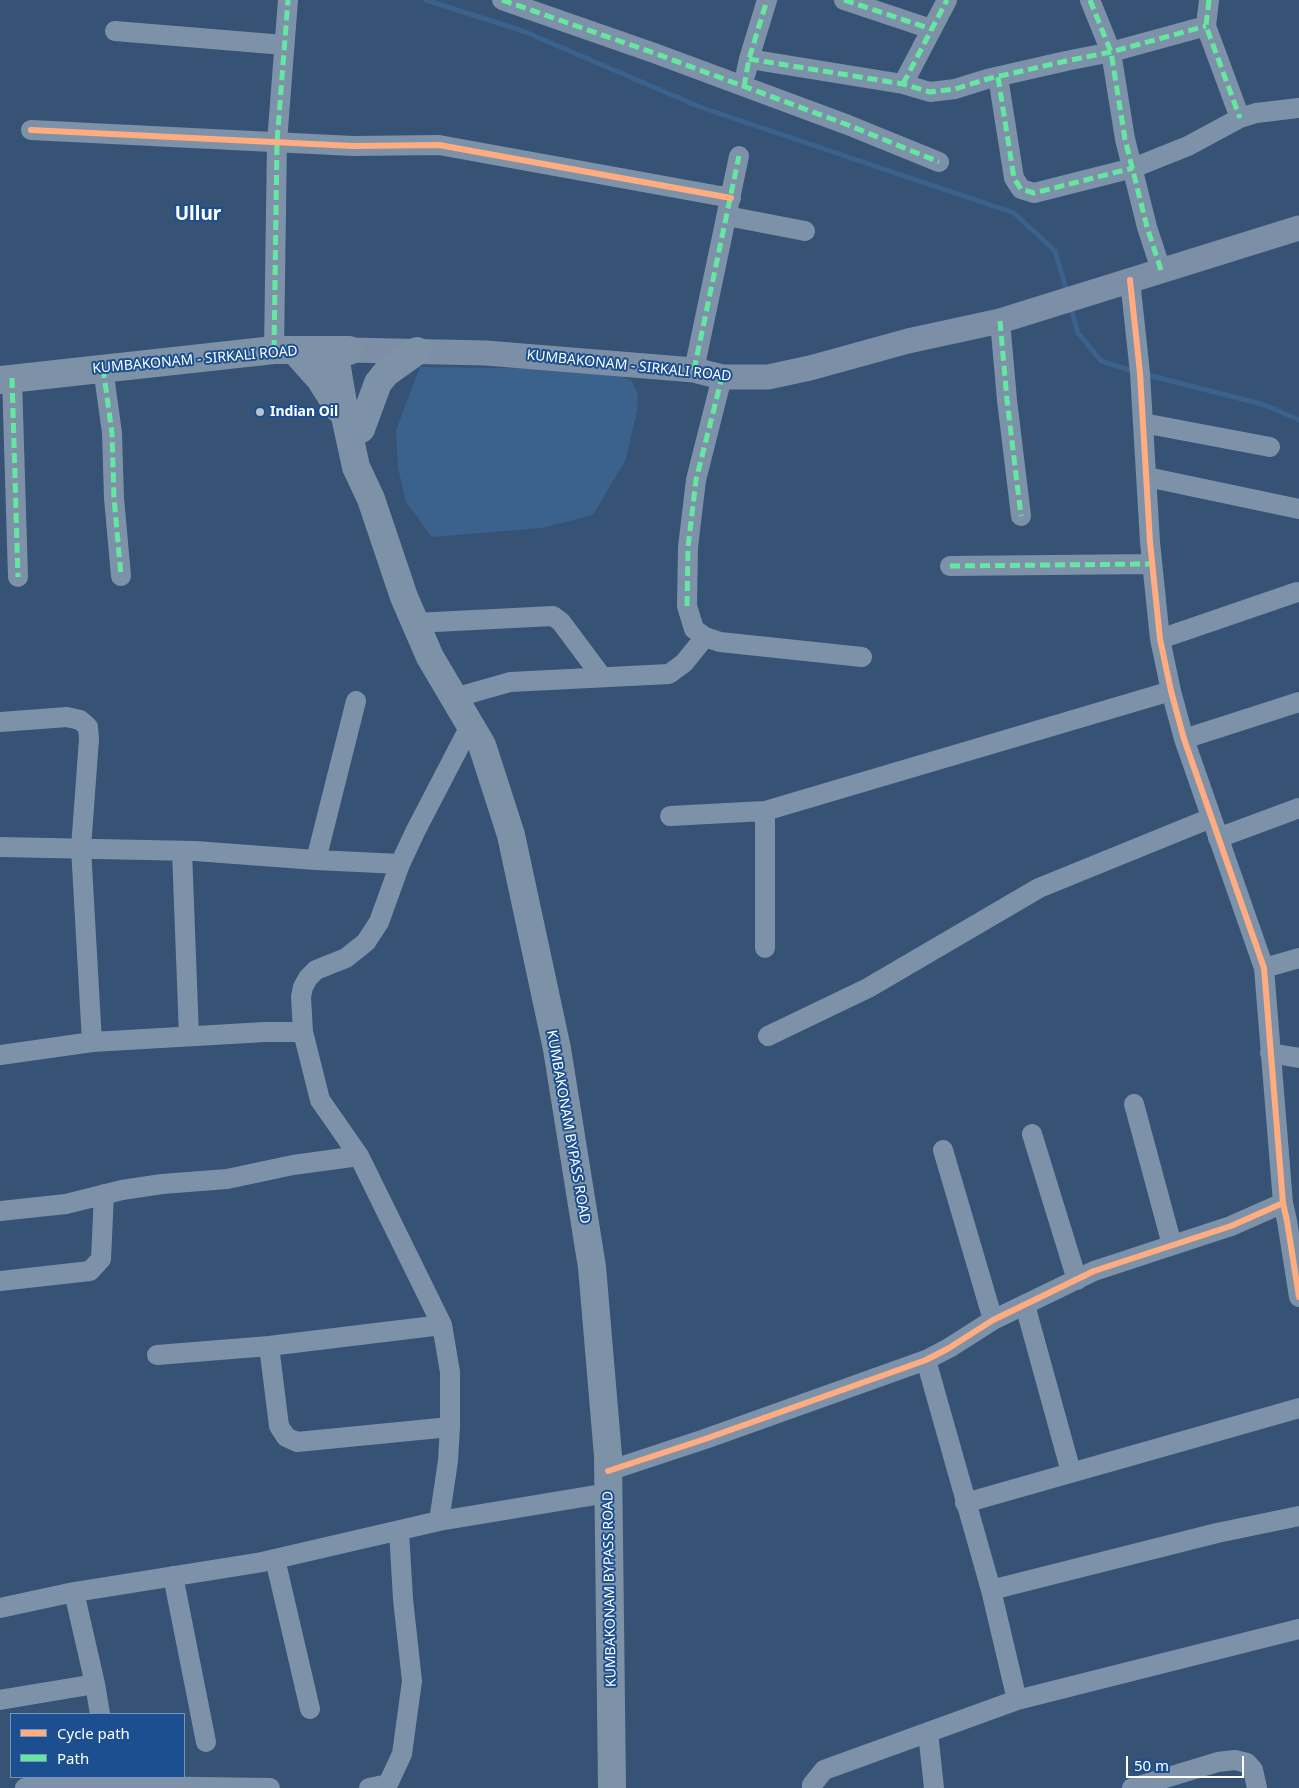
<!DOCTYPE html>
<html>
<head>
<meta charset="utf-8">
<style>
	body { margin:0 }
	#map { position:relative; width:1299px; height:1788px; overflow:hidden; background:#365274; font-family:"Noto Sans",sans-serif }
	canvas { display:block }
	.legend { position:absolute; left:10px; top:1713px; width:175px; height:65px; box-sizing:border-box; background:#1b4f8f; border:1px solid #7695bc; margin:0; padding:6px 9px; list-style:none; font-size:15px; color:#fff }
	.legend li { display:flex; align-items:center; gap:10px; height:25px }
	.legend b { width:25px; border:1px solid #7695bc }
	.scale { position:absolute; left:1126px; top:1756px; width:118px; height:22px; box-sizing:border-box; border:2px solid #fff; border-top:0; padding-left:6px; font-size:15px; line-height:18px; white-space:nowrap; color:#fff; -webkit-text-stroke:4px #1b4f8f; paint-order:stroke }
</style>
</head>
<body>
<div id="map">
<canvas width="1299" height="1788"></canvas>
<ul class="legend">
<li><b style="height:6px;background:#ffac80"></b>Cycle path</li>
<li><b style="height:6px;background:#66e7a1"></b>Path</li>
</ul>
<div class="scale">50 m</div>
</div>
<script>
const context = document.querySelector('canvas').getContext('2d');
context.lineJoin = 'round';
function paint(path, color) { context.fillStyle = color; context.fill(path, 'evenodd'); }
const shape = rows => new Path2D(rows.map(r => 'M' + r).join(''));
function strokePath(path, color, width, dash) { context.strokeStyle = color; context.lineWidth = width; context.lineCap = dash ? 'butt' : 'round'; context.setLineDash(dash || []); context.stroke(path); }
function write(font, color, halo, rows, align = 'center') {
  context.font = font + ' "Noto Sans",sans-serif'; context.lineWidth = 4; context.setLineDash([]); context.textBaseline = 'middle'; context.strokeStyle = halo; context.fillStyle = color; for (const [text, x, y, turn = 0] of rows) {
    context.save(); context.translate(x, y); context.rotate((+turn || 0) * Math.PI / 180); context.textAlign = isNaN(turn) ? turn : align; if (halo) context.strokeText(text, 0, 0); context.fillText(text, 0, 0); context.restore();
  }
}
paint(shape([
	[420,367,598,369,631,380,638,395,637,411,626,459,593,515,542,528,432,537,406,502,398,468,396,430]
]), '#3b618d');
strokePath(shape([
	[426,0,523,31,700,107,1014,213,1055,251,1067,292],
	[1070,305,1078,333,1101,361,1136,372],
	[1144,374,1265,405,1299,420]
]), '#3b618d', 5);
strokePath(shape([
	[502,0,654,53,848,125,939,162],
	[844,0,931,29],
	[1090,0,1111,52,1125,139,1147,227,1161,270],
	[1209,0,1206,26,1240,118],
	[115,31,284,45],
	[749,59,903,84,930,92,955,89,987,79,1066,61,1111,52,1206,26],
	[746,73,749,59,767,0],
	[998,77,1014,178,1021,189,1034,193,1133,168,1188,146,1240,118,1256,113,1299,108],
	[903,84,947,0],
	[31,130,353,146,439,145,731,198],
	[727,216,805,231],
	[1130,280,1140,373,1150,542,1160,639,1171,691,1184,739,1264,968,1283,1203,1287,1221,1299,1297],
	[1000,321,1007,400,1021,516],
	[274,350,277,142,288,0],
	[103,368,112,433,114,498,121,576],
	[694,370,739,156],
	[722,377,696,480,688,547,687,606,694,629,705,637,720,642,862,657],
	[12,378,18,577],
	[1143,423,1270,447],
	[1147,477,1299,509],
	[950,566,1152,564],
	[415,623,553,616,561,622,602,677],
	[1160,639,1297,592],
	[454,698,510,682,669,674,684,663,705,637],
	[0,722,67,717,80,720,88,727,89,739,81,848,92,1042],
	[1184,739,1299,702],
	[765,811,765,948],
	[670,816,765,811,1171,691],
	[1218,838,1299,808],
	[0,847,195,851,316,860,400,864],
	[182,851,189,1036],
	[316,860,356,701],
	[1264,968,1299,958],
	[303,1032,320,1100,359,1156,442,1325,450,1372,450,1427,448,1461,439,1521],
	[768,1036,868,988,1039,888,1211,818],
	[1270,1053,1299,1058],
	[0,1055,92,1042,265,1032,303,1032,301,997,303,987,308,978,316,970,346,958,366,942,379,922,400,864,416,830,470,726],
	[1134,1104,1172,1245],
	[1032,1134,1077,1280],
	[943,1150,993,1320],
	[0,1211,66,1204,122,1190,162,1184,227,1179,293,1165,359,1156],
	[0,1281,90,1271,101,1259,104,1194],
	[1025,1305,1071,1472],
	[269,1346,279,1426,286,1437,297,1442,450,1427],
	[157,1355,269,1346,442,1325],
	[926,1360,991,1590,1017,1700],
	[608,1471,705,1439,926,1360,949,1348,993,1320,1094,1271,1231,1226,1283,1203],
	[965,1503,1299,1408],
	[275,1559,310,1709],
	[173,1576,206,1742],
	[991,1590,1217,1533,1299,1516],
	[0,1608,74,1592],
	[0,1700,95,1684],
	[100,1714,95,1684,74,1592,262,1562,439,1521,608,1493],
	[928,1732,934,1788],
	[25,1788,63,1785,270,1788],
	[369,1788,388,1784,402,1754,412,1681,403,1599,399,1531],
	[812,1788,812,1785,824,1770,1017,1700,1299,1629],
	[1132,1788,1218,1762,1235,1760,1247,1763,1253,1770,1257,1788]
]), '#7d92a8', 20);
strokePath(shape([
	[349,350,486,353,694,370,722,377,768,377,810,368,908,341,1000,321,1299,228]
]), '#7d8ea7', 25);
strokePath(shape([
	[294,350,320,379,339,409],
	[334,350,346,421,356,467,371,499,404,597,430,657,482,745,511,835,557,1049,592,1267,608,1456,612,1788],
	[0,380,274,350,349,350,349,351],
	[361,429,378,383,386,373,417,351]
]), '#7e92a7', 28);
strokePath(shape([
	[502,0,654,53,848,125,939,162],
	[844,0,931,29],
	[1090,0,1111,52,1125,139,1147,227,1161,270],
	[1209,0,1206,26,1240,118],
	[749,59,903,84,930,92,955,89,987,79,1066,61,1111,52,1206,26],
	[998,77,1014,178,1021,189,1034,193,1133,168],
	[903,84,947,0],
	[744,87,749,59,767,0],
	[1000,321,1007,400,1021,516],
	[274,350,277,142,288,0],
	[103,368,112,433,114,498,121,576],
	[694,370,739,156],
	[12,378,18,577],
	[950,566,1152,564],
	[687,606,688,547,696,480,722,377]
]), '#66e7a1', 5, [10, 5]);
strokePath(shape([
	[31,130,353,146,439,145,731,198],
	[1130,280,1140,373,1150,542,1160,639,1171,691,1184,739,1264,968,1283,1203,1287,1221,1299,1297],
	[608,1471,705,1439,926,1360,949,1348,993,1320,1094,1271,1231,1226,1283,1203]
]), '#ffac80', 6);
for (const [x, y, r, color] of [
	[260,412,5,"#b9c2ce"]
]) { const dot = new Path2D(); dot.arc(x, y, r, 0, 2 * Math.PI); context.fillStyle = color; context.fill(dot); strokePath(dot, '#1b4f8f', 2); }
write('14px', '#fff', '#1b4f8f', [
	["KUMBAKONAM - SIRKALI ROAD",195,360,-5],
	["KUMBAKONAM - SIRKALI ROAD",629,366,6],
	["KUMBAKONAM BYPASS ROAD",568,1127,80],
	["KUMBAKONAM BYPASS ROAD",610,1589,-91]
]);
write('bold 14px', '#fff', '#1b4f8f', [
	["Indian Oil",270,412]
], 'left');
write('bold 19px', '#fff', '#1b4f8f', [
	["Ullur",198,215]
]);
</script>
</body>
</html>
